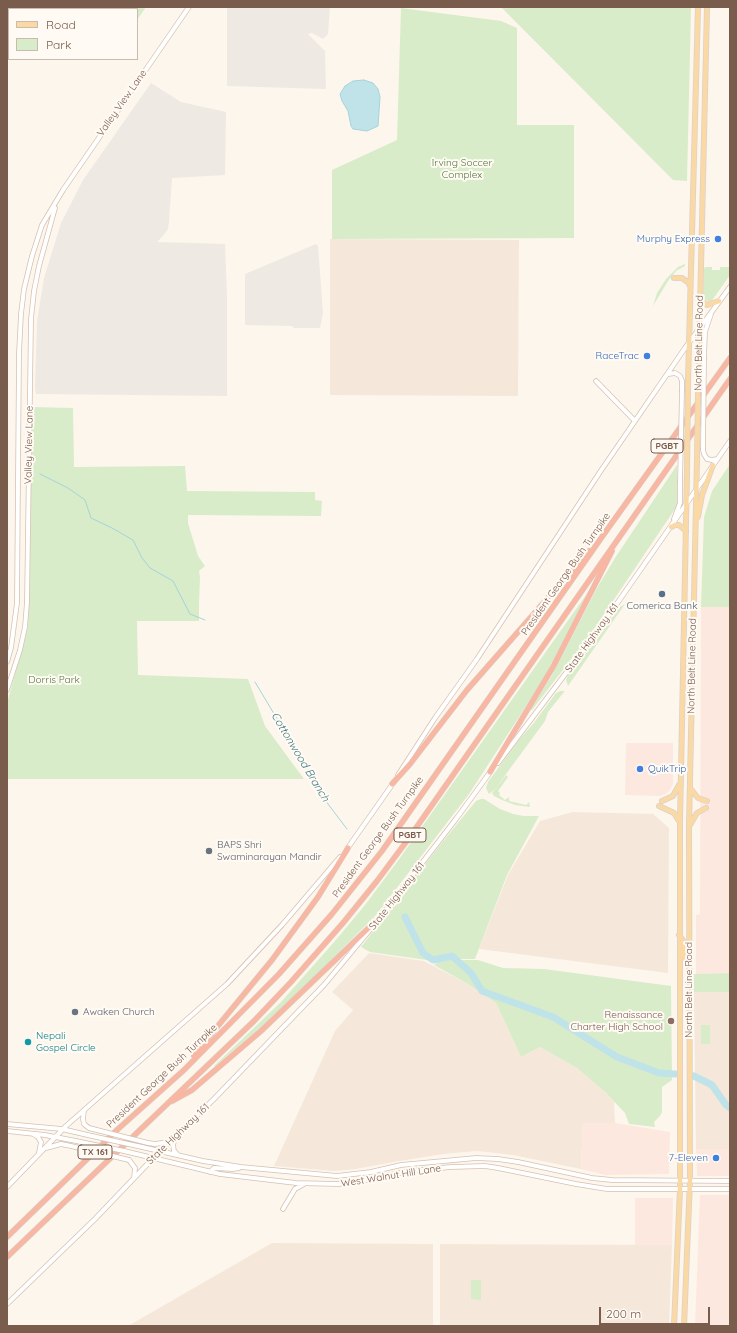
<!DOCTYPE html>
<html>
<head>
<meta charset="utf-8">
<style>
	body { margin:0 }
	#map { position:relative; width:737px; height:1333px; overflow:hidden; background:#fdf6ec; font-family:Quicksand,sans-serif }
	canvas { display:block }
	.frame { position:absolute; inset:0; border:8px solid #7a5c4d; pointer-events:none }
	.legend { position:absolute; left:8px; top:8px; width:130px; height:52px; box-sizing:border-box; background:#fffaf3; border:1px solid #cabbb1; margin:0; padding:5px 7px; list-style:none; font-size:12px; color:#7a5c4d }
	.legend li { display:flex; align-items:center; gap:8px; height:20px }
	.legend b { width:20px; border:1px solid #cabbb1 }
	.scale { position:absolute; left:599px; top:1307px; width:111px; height:18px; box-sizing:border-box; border:2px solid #7a5c4d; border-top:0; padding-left:5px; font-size:12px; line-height:14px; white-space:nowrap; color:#7a5c4d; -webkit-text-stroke:3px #fffaf3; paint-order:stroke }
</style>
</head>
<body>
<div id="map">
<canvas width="737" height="1333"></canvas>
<div class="frame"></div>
<ul class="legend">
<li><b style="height:5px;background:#fbd9a5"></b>Road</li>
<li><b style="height:11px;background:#d8ecc9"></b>Park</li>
</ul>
<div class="scale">200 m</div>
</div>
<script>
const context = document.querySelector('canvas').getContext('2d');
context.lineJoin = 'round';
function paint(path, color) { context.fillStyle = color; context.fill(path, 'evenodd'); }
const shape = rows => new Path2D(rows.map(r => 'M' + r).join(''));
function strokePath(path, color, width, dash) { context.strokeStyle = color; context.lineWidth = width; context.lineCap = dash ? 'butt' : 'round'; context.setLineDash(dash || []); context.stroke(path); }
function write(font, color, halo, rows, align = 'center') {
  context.font = font + ' Quicksand,sans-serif'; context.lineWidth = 4; context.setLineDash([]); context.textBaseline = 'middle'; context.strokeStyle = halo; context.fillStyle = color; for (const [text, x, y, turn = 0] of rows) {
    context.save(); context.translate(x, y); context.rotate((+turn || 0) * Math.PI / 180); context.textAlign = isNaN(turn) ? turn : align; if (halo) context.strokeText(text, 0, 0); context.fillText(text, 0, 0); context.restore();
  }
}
paint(shape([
	[330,239,519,240,518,396,330,395],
	[573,812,653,814,669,828,668,973,479,949,508,875,540,821],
	[369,953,424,961,468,984,496,1003,521,1057,540,1047,577,1068,605,1092,614,1102,615,1123,583,1123,581,1169,513,1155,477,1151,444,1154,399,1161,356,1169,334,1171,274,1166,335,1031,353,1010,332,992],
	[694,992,730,992,730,1149,696,1149],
	[272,1243,433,1244,433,1326,128,1326],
	[440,1244,672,1245,669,1326,440,1326]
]), '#f5e8da');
paint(shape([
	[701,607,730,607,730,973,696,974,696,915,700,914],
	[626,743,673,743,673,784,670,790,666,794,660,796,625,795],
	[583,1123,615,1123,670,1132,669,1174,605,1175,581,1169],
	[696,1149,730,1149,730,1176,697,1176],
	[700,1195,730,1195,730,1326,695,1326],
	[635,1198,673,1198,672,1245,635,1245]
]), '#fde8e0');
paint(shape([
	[227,7,330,7,328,34,323,39,312,33,308,34,325,51,326,89,227,86],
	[151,83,181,102,226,112,225,175,172,178,169,222,168,229,163,236,157,242,225,244,227,295,227,396,36,394,35,388,37,321,44,278,61,223,83,180],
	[316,244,318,246,323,313,320,328,294,328,292,326,245,325,245,274]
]), '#efe9e4');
paint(shape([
	[25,7,146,7,137,20,137,9,33,9],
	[501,7,691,7,687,181,673,180],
	[401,8,501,21,517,28,517,125,574,125,574,238,332,239,332,170,397,140],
	[685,264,685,266,676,271,668,281,653,306,657,293,666,279,678,267],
	[706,267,712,267,712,270,720,270,720,267,730,267,730,275,711,302,704,300,703,296,704,268],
	[32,407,73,408,74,467,185,466,187,491,315,492,315,500,322,501,321,516,188,515,188,523,198,556,205,566,199,571,200,577,199,604,199,621,137,621,138,675,248,679,265,726,304,779,7,779,7,703,28,627,30,559],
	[730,464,730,607,701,607,704,517,712,491],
	[677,465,677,507,675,509,592,632,532,710,530,709,551,677,597,588,615,558],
	[591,588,543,680,469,794,376,915,320,971,260,1028,214,1067,214,1066,281,1002,335,941,365,905,397,862],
	[625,604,623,607,568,686,566,680,569,673,620,607],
	[560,691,564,691,564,692,548,712,545,721,495,789,489,794,486,788,488,782,518,741,533,724,556,693],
	[506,775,508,777,498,791,500,793,499,795,505,800,509,797,509,801,526,805,529,802,530,807,515,805,502,800,494,796,492,793],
	[481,799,484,799,500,809,513,814,524,816,539,816,507,875,475,959,441,959,434,961,370,952,361,947,440,845,476,801],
	[440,960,478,960,503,968,544,969,671,986,672,1080,662,1087,662,1112,660,1116,654,1122,655,1127,629,1124,625,1113,605,1092,577,1068,540,1047,521,1057,496,1003,468,984,434,965],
	[730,973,730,992,694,992,693,974],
	[701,1025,710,1025,710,1044,701,1044],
	[471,1280,481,1280,481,1300,471,1299]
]), '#d8ecc9');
const water = shape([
	[364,80,373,83,378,89,380,97,378,126,367,131,353,129,351,126,348,111,342,101,340,94,345,86,353,81,364,80]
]);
paint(water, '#bfe3e8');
strokePath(water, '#a5d3da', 1);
strokePath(shape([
	[40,474,68,488,85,500,91,518,112,528,133,540,142,558,150,568,173,581,190,614,205,620],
	[255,682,328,804,347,829]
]), '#a5d3da', 1);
strokePath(shape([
	[405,917,423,953,433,960,452,956,471,973,482,991,553,1017,617,1057,659,1073,675,1074],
	[694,1076,712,1085,726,1105,730,1108]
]), '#bfe3e8', 7);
const secondary = shape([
	[704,358,705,332,711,314],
	[668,374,675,373,680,376,682,381,682,390],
	[596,381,635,421],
	[703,450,704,454,707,459,712,460,717,459],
	[674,519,680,503,680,482],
	[7,662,11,648,17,603,19,353,21,314,24,289,32,256,42,225,63,190,189,7],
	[7,690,20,650,25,627,27,602,31,319,34,291,39,266,55,208],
	[498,763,600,628,730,441],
	[398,775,435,718,477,659,600,472,685,348,730,287],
	[347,849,394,782],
	[378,920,456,819,491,771],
	[84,1110,83,1119,84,1124,89,1128],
	[7,1124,62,1129,92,1136],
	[7,1131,45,1135,76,1141],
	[33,1134,38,1137,41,1142,39,1153],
	[175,1137,173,1145,174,1151,178,1155],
	[148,1143,155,1144,169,1142],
	[142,1147,203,1161,241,1167,337,1176,371,1172,401,1165,476,1158,498,1159,518,1162,592,1178,612,1180,730,1181],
	[46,1148,61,1144,71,1146],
	[124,1151,220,1174,296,1183,338,1184,350,1183,410,1171,451,1167,485,1166,498,1168,576,1184,607,1189,730,1189],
	[129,1160,135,1168,134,1178],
	[210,1172,214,1168,233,1169,239,1168],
	[7,1187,66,1126,227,984,282,925,340,857],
	[283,1209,295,1189,304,1184],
	[7,1304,95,1219,160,1151,214,1099,294,1016,324,985,374,925]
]);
const primary = shape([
	[674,278,682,278,689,283,690,286],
	[699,300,707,305,719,301],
	[688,382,698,7],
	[698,396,707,7],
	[698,517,702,495,713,465],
	[671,527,675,525,679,525,686,531],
	[690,788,698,798,707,801],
	[662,801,673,796,679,785],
	[659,806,674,813,679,821],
	[690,825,697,813,706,808],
	[679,935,684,942,685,963,689,964],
	[674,1326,680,1189,680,821,687,473],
	[684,1326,690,1180,689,826,697,459]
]);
const highway = shape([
	[490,772,553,667,612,551],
	[392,784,410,764,467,690,589,551],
	[194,1056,208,1038,272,960,318,897,348,848],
	[172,1101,192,1090,261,1031,379,918],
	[7,1237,118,1129,184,1070,279,974,332,914,382,851,604,534,730,358],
	[7,1257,254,1021,291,982,343,923,377,881,409,838,730,379]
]);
strokePath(secondary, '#d6c0b0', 5.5);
strokePath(primary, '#dad1cd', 6);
strokePath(highway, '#dad1cd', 6);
strokePath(secondary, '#fff', 4);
strokePath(primary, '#fbd9a5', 4.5);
strokePath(highway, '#f7b7a3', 5);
const secondaryBridge = shape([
	[703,450,704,358],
	[680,482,682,390],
	[89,1128,148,1143],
	[92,1136,142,1147],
	[76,1141,124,1151],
	[71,1146,129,1160]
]);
const primaryBridge = shape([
	[697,459,698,396],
	[687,473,688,382]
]);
strokePath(secondaryBridge, '#d6c0b0', 5.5, []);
strokePath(primaryBridge, '#dad1cd', 6, []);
strokePath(secondaryBridge, '#fff', 4);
strokePath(primaryBridge, '#fbd9a5', 4.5);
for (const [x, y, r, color] of [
	[718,239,4,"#3f7fe0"],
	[647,356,4,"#3f7fe0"],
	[662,594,4,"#5c6f8a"],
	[640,769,4,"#3f7fe0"],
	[209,851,4,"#6b7280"],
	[75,1012,4,"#6b7280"],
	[671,1021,4,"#8d6e63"],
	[28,1042,4,"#0f9aa8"],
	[716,1158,4,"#3f7fe0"]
]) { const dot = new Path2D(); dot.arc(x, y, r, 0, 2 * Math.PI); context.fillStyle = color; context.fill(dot); strokePath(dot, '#fffaf3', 1.5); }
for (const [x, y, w] of [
	[667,446,32],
	[410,835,32],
	[95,1152,34]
]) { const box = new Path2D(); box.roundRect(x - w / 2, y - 7, w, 14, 3); context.fillStyle = '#fffaf3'; context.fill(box); strokePath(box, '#7a5c4d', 1); }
write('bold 9px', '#7a5c4d', null, [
	["PGBT",667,446],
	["PGBT",410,835],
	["TX 161",95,1152]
]);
write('10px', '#7a5c4d', '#fffaf3', [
	["Valley View Lane",122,103,-55],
	["North Belt Line Road",699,343,-89],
	["Valley View Lane",29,445,-89],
	["President George Bush Turnpike",566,574,-55],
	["State Highway 161",592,638,-54],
	["North Belt Line Road",692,666,-89],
	["President George Bush Turnpike",378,837,-54],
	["State Highway 161",397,896,-52],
	["North Belt Line Road",689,990,-90],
	["President George Bush Turnpike",162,1076,-43],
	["State Highway 161",178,1134,-44],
	["West Walnut Hill Lane",391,1176,-9]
]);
write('10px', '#537a41', '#fffaf3', [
	["Irving Soccer",462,163],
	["Complex",462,175],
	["Dorris Park",54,680]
]);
write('10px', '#366cbe', '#fffaf3', [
	["Murphy Express",710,239],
	["RaceTrac",639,356],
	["QuikTrip",648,769,"left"],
	["7-Eleven",708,1158]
], 'right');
write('10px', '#4e5e75', '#fffaf3', [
	["Comerica Bank",662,606]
]);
write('10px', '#5b616d', '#fffaf3', [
	["BAPS Shri",217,845],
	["Swaminarayan Mandir",217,857],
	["Awaken Church",83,1012]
], 'left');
write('10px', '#785e54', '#fffaf3', [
	["Renaissance",663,1015],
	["Charter High School",663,1027]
], 'right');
write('10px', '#0d838f', '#fffaf3', [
	["Nepali",36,1036],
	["Gospel Circle",36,1048]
], 'left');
write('italic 11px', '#437c86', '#fffaf3', [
	["Cottonwood Branch",300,757,59]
]);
</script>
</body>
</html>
